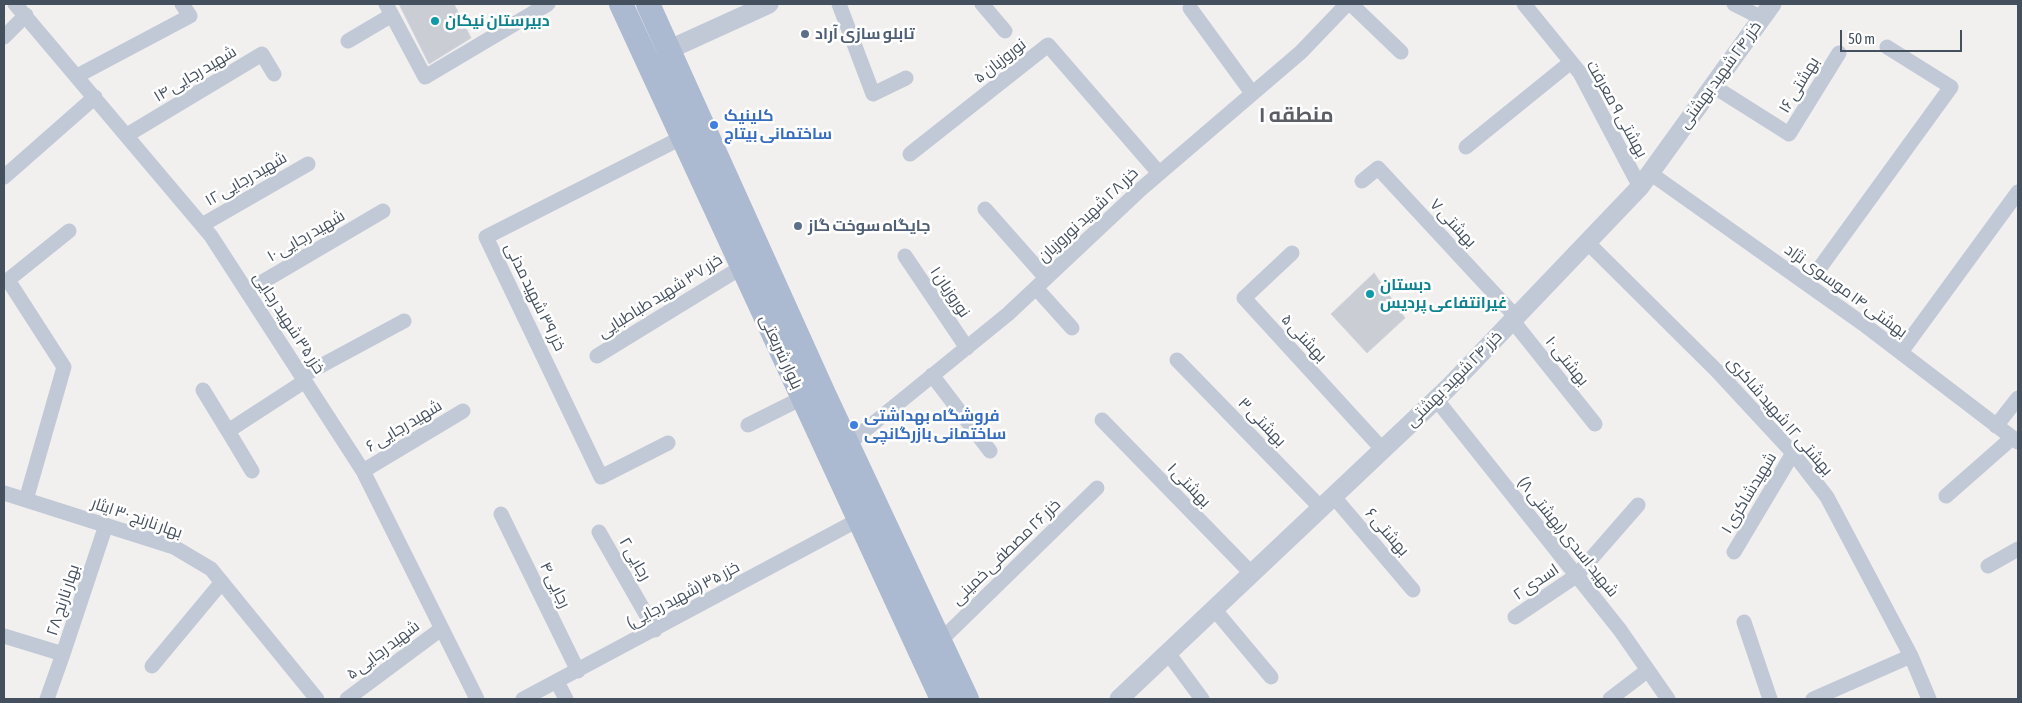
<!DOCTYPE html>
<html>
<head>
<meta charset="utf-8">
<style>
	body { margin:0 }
	#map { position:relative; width:2022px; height:703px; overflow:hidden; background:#f2efef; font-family:"Asap Condensed",sans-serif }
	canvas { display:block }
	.frame { position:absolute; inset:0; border:5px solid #45505f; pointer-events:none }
	.scale { position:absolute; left:1840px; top:30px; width:122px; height:22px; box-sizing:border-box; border:2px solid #45505f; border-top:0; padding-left:6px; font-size:15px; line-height:18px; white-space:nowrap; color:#45505f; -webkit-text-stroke:4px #fff; paint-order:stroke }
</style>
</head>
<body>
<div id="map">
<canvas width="2022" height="703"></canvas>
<div class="frame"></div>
<div class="scale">50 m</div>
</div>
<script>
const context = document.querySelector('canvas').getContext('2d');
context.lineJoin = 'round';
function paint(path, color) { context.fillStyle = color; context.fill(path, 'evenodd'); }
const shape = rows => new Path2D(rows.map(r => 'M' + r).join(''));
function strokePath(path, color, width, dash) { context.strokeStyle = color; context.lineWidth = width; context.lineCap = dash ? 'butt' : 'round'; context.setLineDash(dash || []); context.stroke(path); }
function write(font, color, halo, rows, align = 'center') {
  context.font = font + ' "Asap Condensed",Cairo,sans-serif'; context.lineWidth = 5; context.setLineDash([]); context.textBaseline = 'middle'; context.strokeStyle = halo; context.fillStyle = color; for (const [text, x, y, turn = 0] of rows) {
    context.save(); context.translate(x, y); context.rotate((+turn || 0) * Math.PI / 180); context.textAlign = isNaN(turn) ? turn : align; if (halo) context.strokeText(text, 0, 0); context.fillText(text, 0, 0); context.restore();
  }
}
const building = shape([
	[399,4,454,4,471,38,429,64,399,4],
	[1374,273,1405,318,1367,353,1331,314,1374,273]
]);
paint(building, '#cbcdd5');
strokePath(building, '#d2d4db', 1);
strokePath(shape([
	[15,4,211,236,363,471,477,699],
	[386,4,425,77,548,4],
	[839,4,873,94,906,78],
	[982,4,1005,31],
	[1351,4,1401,52],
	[1524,4,1580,73,1640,187],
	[1734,4,1762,18],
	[1190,8,1252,93],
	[4,37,26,15],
	[348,41,392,15],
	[77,76,190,16,182,4],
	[1713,86,1789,134,1839,53],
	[127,135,262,54,274,74],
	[1466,147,1571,62],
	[910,154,1048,45,1159,173],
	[1650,173,1866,326,2018,442],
	[4,177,95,97],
	[1362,181,1378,168,1516,317],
	[985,209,1046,278],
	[202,225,308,164],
	[1587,242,1717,371,1793,453,1827,497,1911,656,1929,699],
	[1292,253,1244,298,1383,450],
	[905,256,967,348],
	[1808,284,1951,87,1887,47],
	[1036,288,1072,328],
	[247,291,383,211],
	[1512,320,1595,424],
	[1901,352,2018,192],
	[597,356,742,267],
	[1177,360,1321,508],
	[932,375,990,451],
	[302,376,404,321],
	[203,390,228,431,305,381],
	[1436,399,1620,630,1668,699],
	[1102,420,1252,574],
	[748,425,802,398],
	[1996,426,2018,398],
	[228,431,252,471],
	[668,443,601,477,486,237,683,137],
	[848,444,1008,314,1141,189,1301,52,1347,4],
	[363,471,463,411],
	[4,493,174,547,211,569,317,699],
	[1946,496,2012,438],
	[1334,497,1413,590],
	[26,500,64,367,8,280,69,231],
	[501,514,578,671],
	[599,532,655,630],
	[1734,552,1793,453],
	[1988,566,2018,549],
	[1214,609,1271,677],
	[1515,617,1576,576,1638,505],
	[1744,622,1770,699],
	[4,636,63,654,106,525],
	[940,641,1097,488],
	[1168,653,1202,699],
	[152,666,222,582],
	[557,682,566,699],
	[47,699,63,654],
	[347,699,441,629],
	[523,699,858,520],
	[1610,699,1648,670],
	[1813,699,1911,656]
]), '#c1c9d6', 15);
strokePath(shape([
	[668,50,769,4],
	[1119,699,1448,388,1640,187,1772,4]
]), '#c1c9d6', 19);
strokePath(shape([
	[621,4,942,699],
	[648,4,824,394,967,699]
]), '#acbad1', 24);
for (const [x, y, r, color] of [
	[435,21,5,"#0f9aa8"],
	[805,34,5,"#5c6f8a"],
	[714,125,5,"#3f7fe0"],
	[798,226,5,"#5c6f8a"],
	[1370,294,5,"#0f9aa8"],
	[854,425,5,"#3f7fe0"]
]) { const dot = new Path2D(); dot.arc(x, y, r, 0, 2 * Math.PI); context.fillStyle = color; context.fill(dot); strokePath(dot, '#fff', 2); }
write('bold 16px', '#0d838f', '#fff', [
	["دبیرستان نیکان",445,21],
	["دبستان",1380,285],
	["غیرانتفاعی پردیس",1380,303]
], 'left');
write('bold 16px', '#4e5e75', '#fff', [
	["تابلو سازی آراد",815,34],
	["جایگاه سوخت گاز",808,226]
], 'left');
write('16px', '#45505f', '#fff', [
	["نوروزیان ۵",1000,61,-38],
	["شهید رجایی ۱۴",195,74,-31],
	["خزر ۲۴ شهید بهشتی",1720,75,-54],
	["بهشتی ۱۶",1799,85,-59],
	["بهشتی ۹ معرفت",1617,109,61],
	["شهید رجایی ۱۲",246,179,-30],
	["خزر ۲۸ شهید نوروزیان",1088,215,-43],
	["بهشتی ۷",1453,223,47],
	["شهید رجایی ۱۰",306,236,-30],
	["بهشتی ۱۴ موسوی نژاد",1846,291,36],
	["نوروزیان ۱",950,292,56],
	["خزر ۳۷ شهید طباطبایی",660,296,-32],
	["خزر ۳۹ شهید مدنی",535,297,64],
	["خزر ۳۵ شهید رجایی",289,323,57],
	["بهشتی ۵",1304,338,47],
	["بلوار شریعتی",781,352,65],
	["بهشتی ۱۰",1567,361,51],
	["خزر ۲۴ شهید بهشتی",1454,379,-45],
	["بهشتی ۱۲ شهید شاکری",1780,416,49],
	["بهشتی ۳",1262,422,46],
	["شهید رجایی ۶",404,426,-31],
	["بهشتی ۱",1189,485,46],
	["شهیدشاکری ۱",1749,493,-59],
	["بهار نارنج ۳۰ ایثار",137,518,19],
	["بهشتی ۶",1387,532,49],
	["شهید اسدی (بهشتی ۸)",1568,537,51],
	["خزر ۲۶ مصطفی خمینی",1006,552,-44],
	["رجایی ۲",635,559,60],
	["اسدی ۲",1536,582,-34],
	["رجایی ۴",555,585,64],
	["خزر ۳۵ (شهید رجایی)",683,595,-28],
	["بهار نارنج ۲۸",63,600,-72],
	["شهید رجایی ۵",383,650,-37]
]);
write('bold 16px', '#366cbe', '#fff', [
	["کلینیک",724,116],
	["ساختمانی بیتاج",724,134],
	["فروشگاه بهداشتی",864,416],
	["ساختمانی بازرگانچی",864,434]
], 'left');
write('bold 21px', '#5b5e65', '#fff', [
	["منطقه ۱",1296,115]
]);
</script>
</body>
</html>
